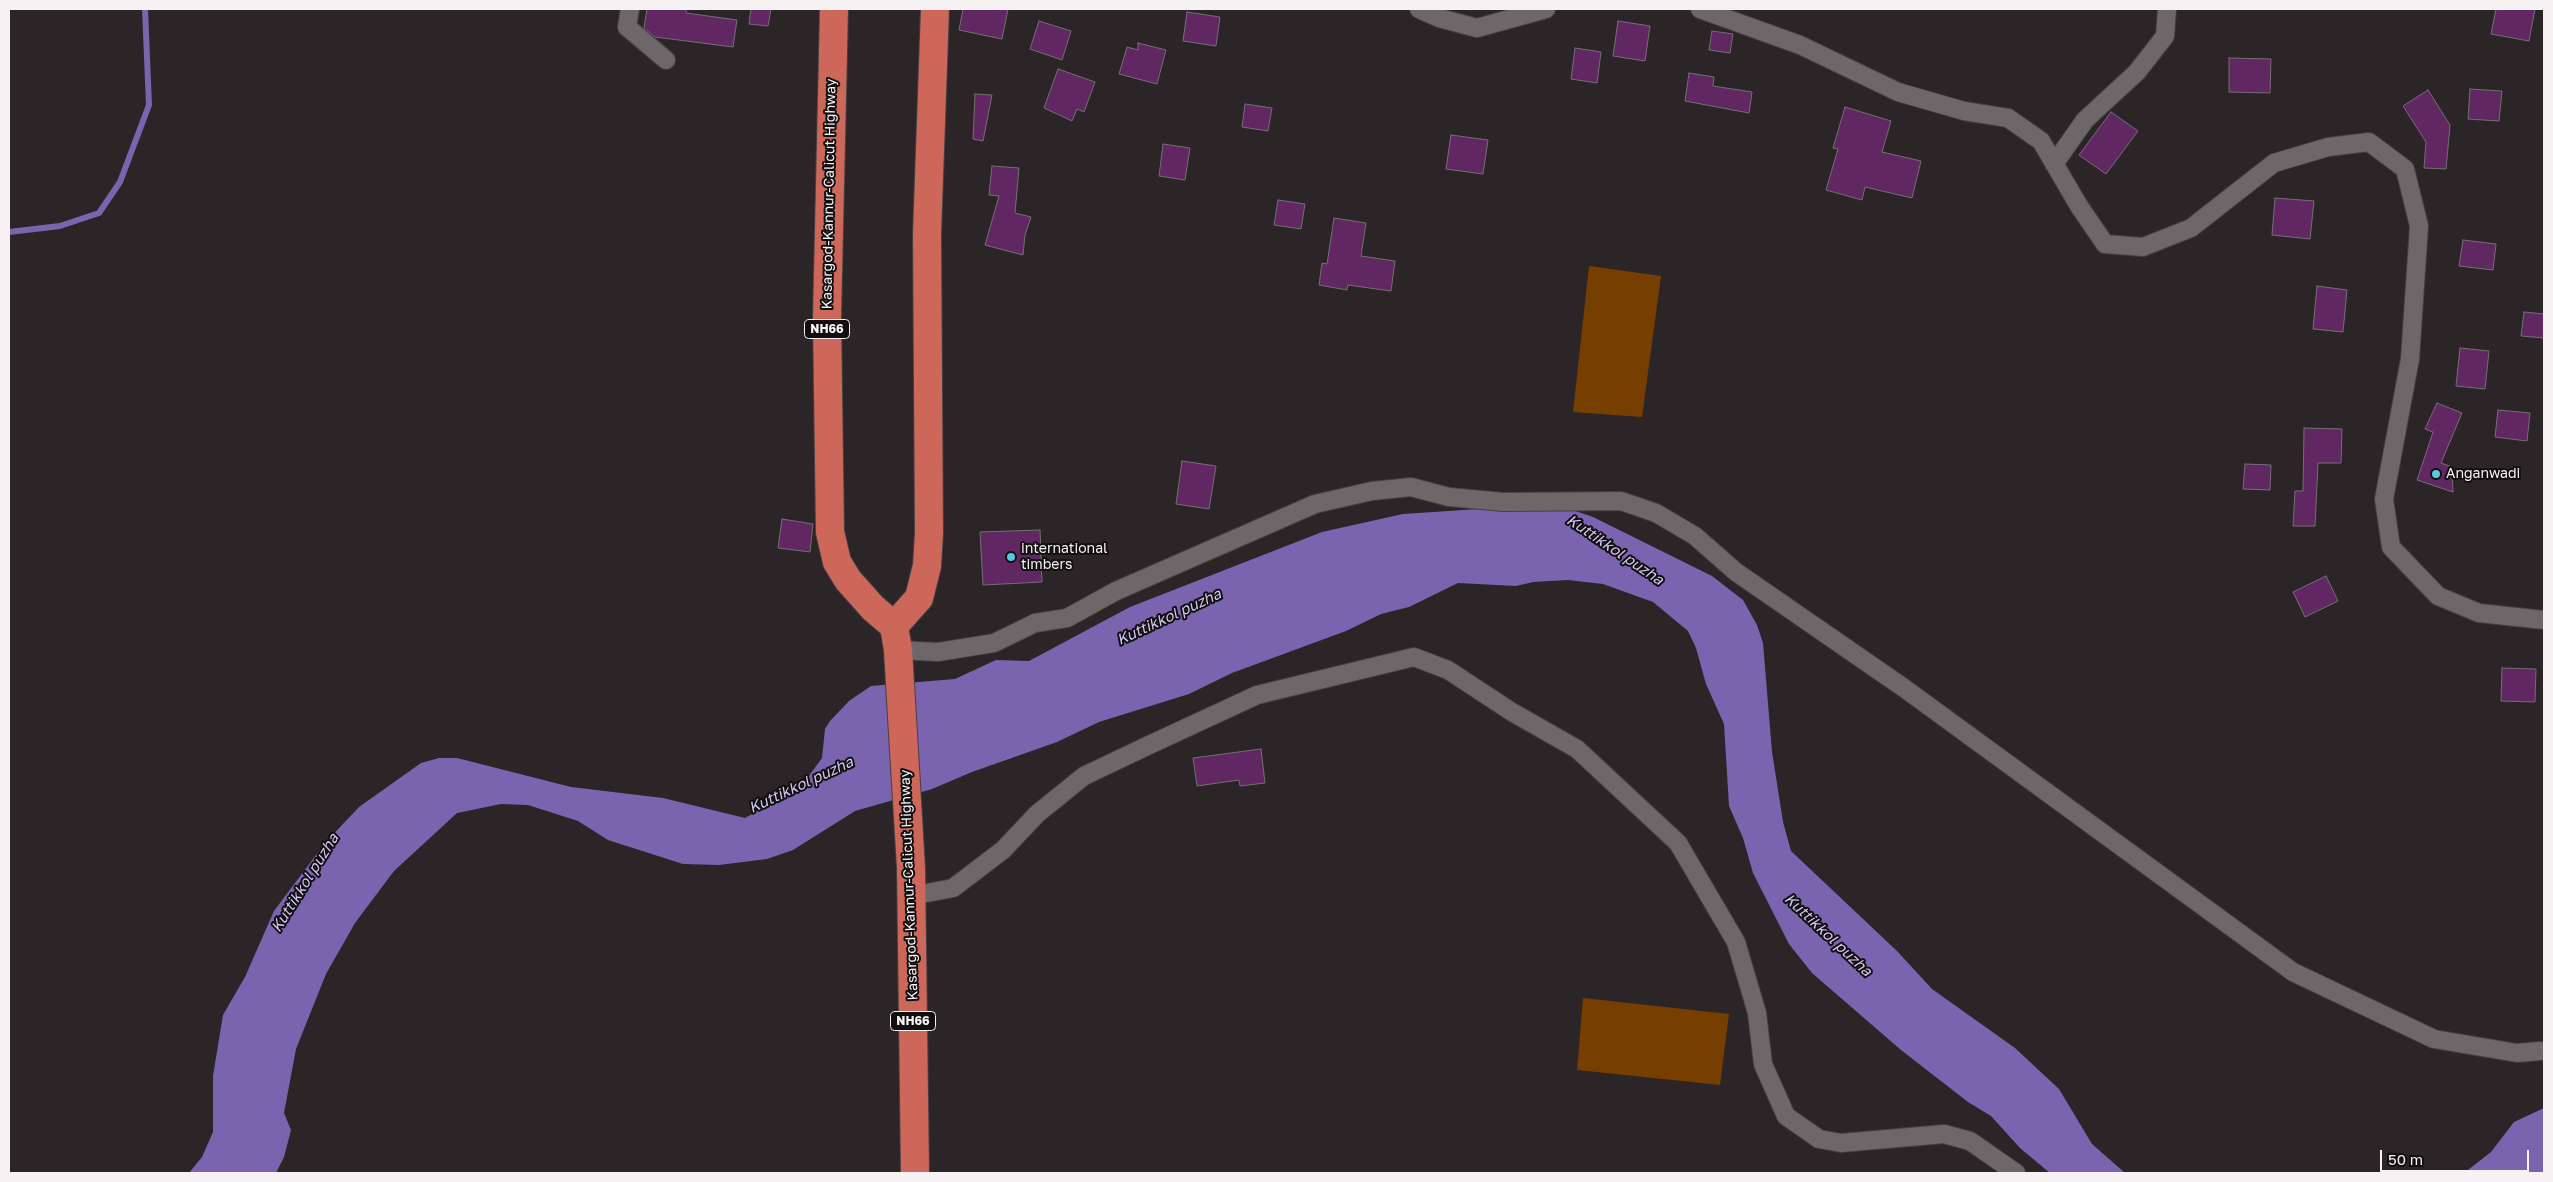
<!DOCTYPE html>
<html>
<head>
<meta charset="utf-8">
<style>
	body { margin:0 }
	#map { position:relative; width:2553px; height:1182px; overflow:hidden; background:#2c2527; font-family:"Golos Text",sans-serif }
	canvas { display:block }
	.frame { position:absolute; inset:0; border:10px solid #f6f1f3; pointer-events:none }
	.scale { position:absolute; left:2380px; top:1150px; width:149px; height:22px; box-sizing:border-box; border:2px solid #f6f1f3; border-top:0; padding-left:6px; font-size:15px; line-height:18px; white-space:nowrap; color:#f6f1f3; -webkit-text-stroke:4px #120f10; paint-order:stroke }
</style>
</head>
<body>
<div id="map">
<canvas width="2553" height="1182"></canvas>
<div class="frame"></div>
<div class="scale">50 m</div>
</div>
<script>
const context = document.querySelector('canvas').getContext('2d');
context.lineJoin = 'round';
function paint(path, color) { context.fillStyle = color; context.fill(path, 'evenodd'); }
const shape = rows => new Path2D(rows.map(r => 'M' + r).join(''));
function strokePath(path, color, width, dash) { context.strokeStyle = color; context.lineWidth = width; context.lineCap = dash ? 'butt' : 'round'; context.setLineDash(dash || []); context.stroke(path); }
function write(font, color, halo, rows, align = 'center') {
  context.font = font + ' "Golos Text",sans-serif'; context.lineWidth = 4; context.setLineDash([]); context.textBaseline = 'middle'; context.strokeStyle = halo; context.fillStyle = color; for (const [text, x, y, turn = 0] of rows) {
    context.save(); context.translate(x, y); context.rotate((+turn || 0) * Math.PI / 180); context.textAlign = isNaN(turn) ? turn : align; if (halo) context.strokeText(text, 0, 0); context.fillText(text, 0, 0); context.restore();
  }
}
paint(shape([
	[1589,266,1661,276,1642,417,1573,412],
	[1583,998,1729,1014,1720,1085,1577,1070]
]), '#763f00');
paint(shape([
	[1539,505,1567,508,1593,517,1712,576,1743,600,1757,625,1763,643,1772,752,1783,822,1791,851,1897,951,1932,989,2015,1048,2059,1089,2092,1144,2125,1173,2050,1173,2020,1148,1991,1116,1968,1102,1901,1050,1812,973,1789,944,1753,873,1743,838,1729,806,1724,724,1706,684,1696,648,1688,631,1653,602,1603,584,1568,580,1533,582,1516,586,1458,583,1409,607,1381,614,1346,631,1232,673,1189,694,1099,722,1057,742,972,772,932,789,855,811,793,850,767,859,719,865,683,864,608,840,578,821,528,805,501,804,457,813,394,871,355,923,326,974,296,1049,284,1113,291,1130,284,1157,276,1173,189,1173,202,1157,213,1132,213,1076,223,1015,245,977,274,911,325,843,359,807,421,763,439,758,457,758,571,787,663,798,745,818,801,787,822,758,825,729,830,721,849,701,871,686,955,679,996,660,1029,661,1130,607,1322,532,1403,514],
	[2544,1108,2544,1173,2464,1173,2491,1152,2514,1122]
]), '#7a64b0');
strokePath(shape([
	[9,232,60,226,99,213,120,182,149,105,145,9]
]), '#7a64b0', 6);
const building = shape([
	[647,9,686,9,686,13,737,20,733,47,655,37,644,28,647,9],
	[751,9,771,9,768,26,749,24,751,9],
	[963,9,1008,9,1002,39,959,30,963,9],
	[2496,9,2535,9,2529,41,2491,34,2496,9],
	[1187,12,1220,17,1216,46,1183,41,1187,12],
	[1039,21,1071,31,1062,60,1030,49,1039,21],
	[1618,21,1650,26,1645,61,1613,56,1618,21],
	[1712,31,1733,34,1730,53,1709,50,1712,31],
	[1138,43,1166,50,1157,84,1119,74,1127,47,1138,50,1138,43],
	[1575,48,1601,52,1597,83,1571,79,1575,48],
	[2229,58,2271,59,2270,93,2229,92,2229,58],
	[1058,69,1095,82,1084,112,1077,109,1072,121,1044,108,1058,69],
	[1689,73,1714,77,1713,86,1752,92,1749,113,1685,101,1689,73],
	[2470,89,2502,91,2499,121,2468,119,2470,89],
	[2428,90,2450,125,2446,169,2424,168,2426,142,2403,106,2428,90],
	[975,94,992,95,983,141,973,139,975,94],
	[1245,104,1272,108,1268,131,1242,127,1245,104],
	[1845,107,1891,121,1882,152,1921,161,1912,198,1865,187,1862,200,1826,190,1838,149,1833,148,1845,107],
	[2111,112,2138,131,2106,174,2079,155,2111,112],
	[1451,135,1488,140,1483,174,1446,169,1451,135],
	[1163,144,1190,148,1185,180,1159,176,1163,144],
	[992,166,1019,168,1015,213,1031,217,1025,235,1023,255,985,245,999,196,989,195,992,166],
	[2275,198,2314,201,2310,239,2272,235,2275,198],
	[1278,200,1305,204,1301,229,1274,225,1278,200],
	[1334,218,1366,223,1361,256,1395,261,1391,291,1348,285,1347,290,1319,285,1322,263,1327,264,1334,218],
	[2463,240,2496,244,2493,270,2459,266,2463,240],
	[2317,286,2347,290,2343,332,2313,329,2317,286],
	[2524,312,2544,314,2544,338,2521,336,2524,312],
	[2460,348,2489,351,2485,389,2456,386,2460,348],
	[2437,403,2462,413,2441,463,2452,467,2453,492,2417,480,2433,432,2425,429,2437,403],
	[2498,410,2530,413,2527,441,2495,437,2498,410],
	[2304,428,2342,429,2341,463,2318,463,2315,526,2293,526,2295,491,2303,491,2304,428],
	[1182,461,1216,466,1209,509,1176,504,1182,461],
	[2245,464,2271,465,2270,490,2243,489,2245,464],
	[782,519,813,524,810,552,778,548,782,519],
	[1040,530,1042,582,983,585,980,532,1040,530],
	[2326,576,2338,601,2305,617,2293,592,2326,576],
	[2502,668,2536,669,2535,702,2501,701,2502,668],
	[1261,749,1265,783,1240,786,1239,780,1197,786,1193,758,1261,749]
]);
paint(building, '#612762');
strokePath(building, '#746f74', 1);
const street = shape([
	[630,9,627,27,666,60],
	[1419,9,1439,18,1477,28,1546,9],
	[1700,9,1800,45,1898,92,1964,111,2008,118,2041,141,2079,206,2105,244,2143,247,2191,228,2274,163,2328,147,2369,142,2405,169,2419,226,2410,359,2384,499,2391,547,2438,596,2479,613,2544,620],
	[2054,164,2085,120,2137,72,2165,36,2167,9],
	[898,650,938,652,994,643,1035,623,1067,618,1116,591,1315,504,1372,491,1411,487,1449,497,1503,502,1621,501,1656,513,1695,536,1736,572,1904,688,2293,972,2434,1039,2517,1053,2540,1051],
	[911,896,953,888,1003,850,1037,814,1084,776,1147,746,1257,695,1414,657,1448,670,1512,712,1577,749,1678,843,1736,942,1757,1013,1763,1064,1786,1116,1819,1139,1841,1143,1944,1134,1970,1141,2016,1173]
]);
const highway = shape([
	[834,9,827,318,830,532,837,562,848,580,873,608,894,626,898,650,911,868,915,1173],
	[894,626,919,598,927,566,929,533,927,234,935,9]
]);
strokePath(street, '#464042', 20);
strokePath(highway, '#464042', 30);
strokePath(street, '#6e6769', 18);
strokePath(highway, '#cd675a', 28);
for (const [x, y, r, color] of [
	[2436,474,5,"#52ccd6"],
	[1011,557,5,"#52ccd6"]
]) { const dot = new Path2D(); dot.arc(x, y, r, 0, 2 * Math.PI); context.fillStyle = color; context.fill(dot); strokePath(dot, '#120f10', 2); }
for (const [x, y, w] of [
	[827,329,45],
	[913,1021,45]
]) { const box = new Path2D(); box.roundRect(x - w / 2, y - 9.5, w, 19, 4); context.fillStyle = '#120f10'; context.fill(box); strokePath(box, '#f6f1f3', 1); }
write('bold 12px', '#f6f1f3', null, [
	["NH66",827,329],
	["NH66",913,1021]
]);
write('14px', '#f6f1f3', '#120f10', [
	["Kasargod-Kannur-Calicut Highway",829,194,-89],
	["Kasargod-Kannur-Calicut Highway",909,885,-92]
]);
write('14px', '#f6f1f3', '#120f10', [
	["Anganwadi",2446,474],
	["international",1021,549],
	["timbers",1021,565]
], 'left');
write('italic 15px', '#d2c8f2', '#120f10', [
	["Kuttikkol puzha",1615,550,34],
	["Kuttikkol puzha",1169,617,-25],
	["Kuttikkol puzha",801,785,-25],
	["Kuttikkol puzha",305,883,-58],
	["Kuttikkol puzha",1828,935,43]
]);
</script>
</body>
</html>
